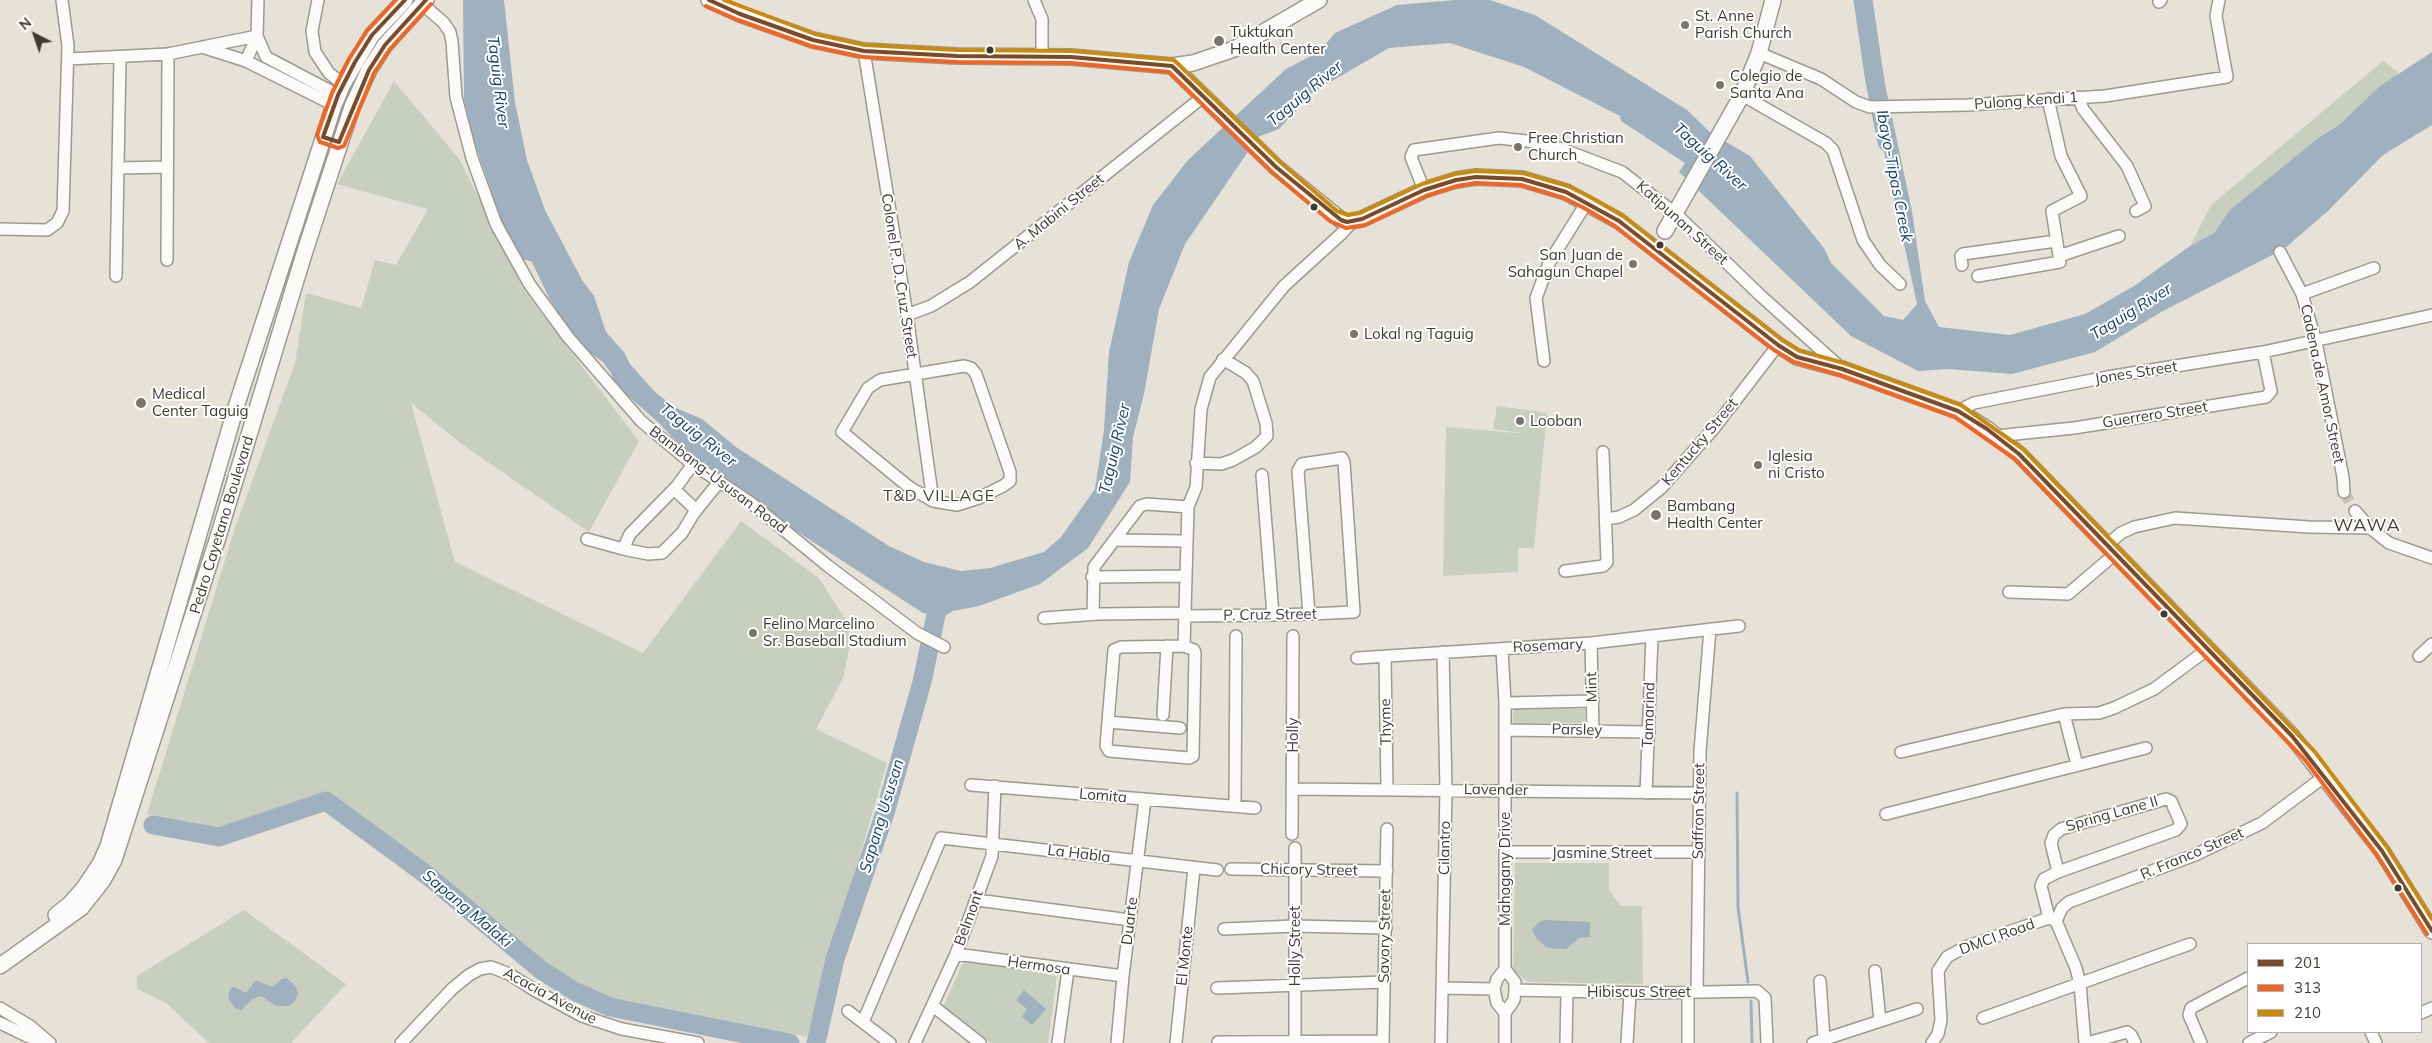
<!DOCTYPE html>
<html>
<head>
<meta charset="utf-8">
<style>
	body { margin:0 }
	#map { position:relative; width:2432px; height:1043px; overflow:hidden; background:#e7e2d7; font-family:Mulish,sans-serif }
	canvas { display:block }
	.legend { position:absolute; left:2247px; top:943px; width:175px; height:90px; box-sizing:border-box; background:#fff; border:1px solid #b2b1ad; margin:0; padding:6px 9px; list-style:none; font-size:15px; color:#3e3b33 }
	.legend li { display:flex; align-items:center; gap:10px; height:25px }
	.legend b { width:25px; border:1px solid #b2b1ad }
	.north { position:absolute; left:10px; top:10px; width:50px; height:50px; -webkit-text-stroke:4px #fff; paint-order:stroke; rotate:319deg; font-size:14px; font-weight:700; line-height:20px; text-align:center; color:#3e3b33 }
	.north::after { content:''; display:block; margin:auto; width:18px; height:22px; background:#3e3b33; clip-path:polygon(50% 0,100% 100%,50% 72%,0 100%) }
</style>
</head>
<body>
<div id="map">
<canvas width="2432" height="1043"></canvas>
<ul class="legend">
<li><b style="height:6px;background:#7a4b2a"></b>201</li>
<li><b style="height:6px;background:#f26522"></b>313</li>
<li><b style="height:6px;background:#c98b0d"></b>210</li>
</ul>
<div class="north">N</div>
</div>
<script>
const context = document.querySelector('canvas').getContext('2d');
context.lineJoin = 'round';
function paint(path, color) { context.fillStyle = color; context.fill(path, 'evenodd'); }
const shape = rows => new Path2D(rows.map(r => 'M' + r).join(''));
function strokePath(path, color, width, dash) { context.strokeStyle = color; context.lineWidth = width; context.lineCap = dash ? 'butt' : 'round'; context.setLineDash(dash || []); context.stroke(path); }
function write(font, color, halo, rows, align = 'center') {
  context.font = font + ' Mulish,sans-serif'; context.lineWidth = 4; context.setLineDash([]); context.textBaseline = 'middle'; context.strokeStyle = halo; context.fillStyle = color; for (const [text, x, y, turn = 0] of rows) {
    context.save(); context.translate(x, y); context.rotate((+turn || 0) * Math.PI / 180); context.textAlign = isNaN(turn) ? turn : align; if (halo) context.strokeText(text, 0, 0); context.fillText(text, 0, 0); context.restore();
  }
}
paint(shape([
	[2383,61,2399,73,2339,125,2318,138,2231,210,2214,233,2190,246,2211,205],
	[394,81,460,160,526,293,639,441,589,532,459,442,411,403,455,562,643,653,741,521,819,578,847,622,850,645,843,678,816,729,887,763,807,1037,612,998,554,971,494,925,449,881,326,794,211,830,184,826,147,814,234,531,295,363,306,293,361,308,375,260,396,265,428,209,337,184],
	[1497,406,1547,413,1534,548,1518,548,1518,572,1443,576,1446,427,1528,434,1493,429],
	[1513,709,1585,709,1585,723,1513,723],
	[1515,863,1609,863,1609,890,1621,906,1642,906,1643,984,1528,982,1513,970],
	[244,910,346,984,291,1043,209,1043,166,1003,137,989,137,976],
	[964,960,1057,976,1048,1043,991,1043,943,1007]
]), '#c8cfbe');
paint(shape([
	[463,0,504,0,515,102,527,160,545,210,582,280,594,296,606,332,624,352,630,364,656,393,676,408,702,419,736,447,889,546,924,562,961,571,990,568,1044,552,1061,537,1095,489,1104,430,1109,352,1129,262,1153,205,1188,160,1286,69,1319,52,1335,33,1397,5,1455,0,1490,0,1535,15,1687,110,1711,133,1750,156,1824,248,1831,263,1884,316,1903,320,1917,304,1877,119,1892,117,1912,211,1925,301,1939,327,2010,335,2085,314,2134,286,2190,246,2214,233,2230,210,2318,138,2339,125,2380,86,2432,52,2432,125,2383,155,2329,210,2284,249,2163,311,2095,352,2012,374,1948,369,1918,371,1851,336,1679,172,1685,163,1621,121,1620,116,1524,67,1450,43,1389,48,1313,92,1279,129,1258,137,1185,244,1159,309,1144,394,1133,437,1130,482,1088,548,1040,584,979,606,953,611,943,617,923,613,773,516,725,477,683,449,659,423,620,389,614,382,611,373,603,362,580,346,549,298,532,262,527,260,522,261,508,239,473,138,464,100],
	[1545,920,1590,922,1590,937,1579,938,1566,949,1547,948,1536,938,1532,930,1539,922],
	[287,978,296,987,298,994,294,1002,289,1006,276,1006,261,996,251,1000,242,1010,235,1008,228,998,230,989,234,987,246,993,256,980,272,987,282,979],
	[1024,990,1046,1009,1032,1025,1022,1017,1027,1009,1016,1000]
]), '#9fb1bf');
strokePath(shape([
	[1737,793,1738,907,1748,982],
	[1751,1001,1752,1043]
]), '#9fb1bf', 3);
strokePath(shape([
	[1863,0,1875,82,1887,142],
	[153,825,219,837,326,801,428,876,541,970,574,991,610,1007,790,1043],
	[816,1043,835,959,885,813,922,682,941,591]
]), '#9fb1bf', 19);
strokePath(shape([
	[2344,492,2355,511]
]), '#c5c1b6', 11, [11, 5.5]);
const minor = shape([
	[318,0,312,31,315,52,329,73,343,84],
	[1034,0,1042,19,1042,56],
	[2159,2,2161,0],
	[422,4,443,22,450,32,452,42,456,97,472,158,496,224,530,285,568,337,641,421,690,462,751,503,828,566,917,633,944,647],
	[202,47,246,61,334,105],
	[864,51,907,315,933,501],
	[1759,53,1821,79,1856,102,1870,107,1968,105,2105,96,2227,77,2216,16,2219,0],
	[68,59,168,54,257,36,266,57,338,95],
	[246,61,257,36,258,0],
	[1742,95,1826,143,1833,150,1863,240,1880,265,1900,284],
	[2078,97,2083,109,2127,166,2145,206,2136,211],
	[118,168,167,167],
	[1424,190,1411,157,1414,150,1499,138,1535,142,1559,148,1622,172,1676,214,1761,296,1840,367],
	[0,229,47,230,57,223,63,211,68,46,62,0],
	[2280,252,2302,294,2316,342,2343,477,2344,492],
	[2059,256,2119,236],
	[167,260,168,54],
	[1962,265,1961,256,1963,254,2056,241],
	[116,276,120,57],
	[1978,276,2060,262,2052,211,2081,196,2061,156,2048,99],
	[2302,294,2374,268],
	[907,315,931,306,970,282,1204,96],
	[1544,361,1536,298,1549,263,1587,202],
	[964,366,971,368,976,374,1010,472,1010,481,1003,486,979,498,957,505,933,501,909,487,842,432,868,388,880,380,964,366],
	[1958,411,1974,403,2107,377,2263,352,2432,315],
	[1996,436,2074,428,2266,397,2271,391,2263,352],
	[1196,463,1221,464,1233,460,1256,447,1267,436,1266,423,1253,381,1246,373,1223,359],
	[1262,475,1273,615],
	[674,489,696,510],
	[2355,511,2370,528,2389,543,2432,558],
	[1606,519,1619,517,1634,510,1661,488,1715,427,1778,345],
	[587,539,623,549,630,534,677,486,693,464],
	[1116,540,1187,541],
	[2107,545,2121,533,2134,527,2175,518,2309,527,2370,528],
	[623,549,648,554,662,553,682,533,694,513,719,482],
	[1565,571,1603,566,1607,562,1603,452],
	[1092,577,1186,576],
	[2009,592,2068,594,2115,554],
	[1093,614,1094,567,1140,506,1147,504,1188,507],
	[1185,616,1273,615,1309,614,1354,612,1344,462,1342,458,1302,464,1298,471,1309,614],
	[1044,618,1099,614,1186,613],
	[1591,643,1593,730],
	[1184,646,1188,507,1196,487,1201,409,1210,377,1284,286,1341,234,1353,221],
	[1184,646,1194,650,1195,653,1193,756,1189,758,1109,751,1106,746,1114,650,1121,647,1184,646],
	[1502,649,1505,703,1505,969],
	[1385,656,1387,788],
	[2419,656,2432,644],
	[1357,658,1591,643,1739,626],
	[1505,703,1593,701],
	[2064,714,2077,765],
	[1163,715,1167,646],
	[1108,722,1180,728],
	[1505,730,1649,732],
	[1901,752,2064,714,2099,713,2114,708,2154,689,2208,649],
	[971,785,1255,808],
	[1292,789,1699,793],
	[1646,793,1652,636],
	[1235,806,1236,636],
	[1886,814,2146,748],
	[1292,834,1293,636],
	[1505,852,1699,852],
	[1231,869,1387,871],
	[977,900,1130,920],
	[2049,918,2041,886,2044,879,2058,872,2176,830,2181,824,2171,801,2166,799,2061,829,2054,835,2051,843,2058,872],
	[2056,921,2062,908,2069,902,2195,855,2262,823,2325,776],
	[1224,929,1294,926,1386,928],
	[956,954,1123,976],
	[1505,969,1515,982,1515,990,1514,1000,1505,1013,1497,1003,1494,989,1497,979,1505,969],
	[1875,971,1880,1021],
	[1820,981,1824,1039],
	[1217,988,1384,982],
	[1442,988,1494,989],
	[1515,990,1651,993,1757,991,1765,998,1767,1043],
	[1697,992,1700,751,1710,629],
	[1688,993,1688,1043],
	[933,1006,980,1043],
	[0,1008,30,1026,50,1043],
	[848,1011,890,1043],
	[2421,1013,2432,1008],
	[1983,1018,2190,944],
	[863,1022,941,838,1217,870],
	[0,1023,29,1037,45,1040],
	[2371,1032,2376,1043],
	[1218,1042,1383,1041],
	[401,1043,452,989,469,975,480,969,491,967,509,974,536,991,582,1016,622,1029,698,1043],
	[915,1043,956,954,992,856,995,786],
	[1058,1043,1068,970],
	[1117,1043,1123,976,1145,800],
	[1176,1043,1194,868],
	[1295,1043,1295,848],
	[1383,1043,1387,829],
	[1441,1043,1446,789,1443,652],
	[1505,1043,1505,1013],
	[1566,1043,1567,991],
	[1627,1043,1630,993],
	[1813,1043,1917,1009],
	[1932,1043,1938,1034,1941,1020,1938,971,1947,957,1965,947,2049,918,2056,921,2076,968,2080,984,2085,1043],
	[2087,1043,2127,1032,2131,1035,2135,1043],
	[2201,1043,2189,1015,2191,1008,2248,978],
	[2249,1043,2271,1032]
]);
const major = shape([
	[709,0,740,14,813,40,864,51,957,56,1071,57,1172,66,1193,63,1234,49,1319,0],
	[1172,66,1276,167,1341,220,1347,222,1362,219,1424,190,1456,180,1476,177,1522,179,1566,192,1619,221,1778,345,1797,357,1842,369,1958,411,1987,429,2019,454,2292,736,2382,851,2432,931],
	[1665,231,1742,95,1759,53,1773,0],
	[56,915,70,904,84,888,100,864,108,846,236,407,334,105,343,84,372,35,405,0],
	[0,966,81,908,103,880,114,860,218,537,304,254,352,107,369,70,385,45,426,0]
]);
strokePath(minor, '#9d9991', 14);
strokePath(major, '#9d9991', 18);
strokePath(minor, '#fbfbf9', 11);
strokePath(major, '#fbfbf9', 15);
strokePath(shape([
	[405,0,372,35,355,62,338,95,323,137,339,142,369,70,385,45,426,0],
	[709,0,740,14,813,40,864,51,957,56,1071,57,1172,66],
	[1172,66,1276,167,1341,220,1347,222,1362,219,1424,190,1456,180,1476,177,1522,179,1566,192,1619,221,1778,345,1797,357,1842,369,1958,411,1987,429,2019,454,2292,736,2382,851,2432,931]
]), '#7a4b2a', 4);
strokePath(shape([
	[396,0,367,31,349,59,332,93,317,135,320,142,338,148,344,146,374,73,390,49,431,4],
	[706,6,738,20,811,46,863,57,957,62,1071,63,1169,72,1272,172,1330,221,1346,228,1365,225,1426,196,1457,186,1476,183,1521,185,1564,198,1584,208,1615,226,1774,350,1794,362,1840,375,1955,417,2015,459,2305,760,2377,855,2427,934]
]), '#f26522', 4);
strokePath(shape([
	[724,0,815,34,865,45,957,50,1072,51,1174,60,1280,162,1337,211,1348,215,1360,213,1422,184,1455,174,1476,171,1523,173,1568,186,1590,197,1623,216,1782,340,1800,351,1844,363,1961,405,2023,449,2315,752,2387,847,2432,919]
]), '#c98b0d', 4);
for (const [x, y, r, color] of [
	[1685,25,5,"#79756c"],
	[1219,41,6,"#79756c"],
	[990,50,4.5,"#3e3b33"],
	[1720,85,5,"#79756c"],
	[1518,147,5,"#79756c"],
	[1314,207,4.5,"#3e3b33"],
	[1660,245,4.5,"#3e3b33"],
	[1633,264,5,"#79756c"],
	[1354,334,5,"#79756c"],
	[141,403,6,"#79756c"],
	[1520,421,5,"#79756c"],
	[1758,465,5,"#79756c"],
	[1656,515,6,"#79756c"],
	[2164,614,4.5,"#3e3b33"],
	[753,633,5,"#79756c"],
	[2398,888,4.5,"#3e3b33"]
]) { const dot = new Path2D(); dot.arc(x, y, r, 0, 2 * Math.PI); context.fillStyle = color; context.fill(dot); strokePath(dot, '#fff', 2); }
write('15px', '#3e3b33', '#fff', [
	["St. Anne",1695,16],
	["Parish Church",1695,33],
	["Tuktukan",1230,32],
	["Health Center",1230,49],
	["Colegio de",1730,76],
	["Santa Ana",1730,93],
	["Free Christian",1528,138],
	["Church",1528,155],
	["San Juan de",1623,255,"right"],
	["Sahagun Chapel",1623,272,"right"],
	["Lokal ng Taguig",1364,334],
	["Medical",152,394],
	["Center Taguig",152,411],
	["Looban",1530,421],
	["Iglesia",1768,456],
	["ni Cristo",1768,473],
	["Bambang",1667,506],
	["Health Center",1667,523],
	["Felino Marcelino",763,624],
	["Sr. Baseball Stadium",763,641]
], 'left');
write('15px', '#3e3b33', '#fff', [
	["Pulong Kendi 1",2026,101,-4],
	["A. Mabini Street",1059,212,-39],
	["Katipunan Street",1682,223,42],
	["Colonel P. D. Cruz Street",899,276,81],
	["Jones Street",2136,373,-9],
	["Cadena de Amor Street",2322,384,78],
	["Guerrero Street",2155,415,-9],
	["Kentucky Street",1700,442,-50],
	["Bambang-Ususan Road",718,480,37],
	["Pedro Cayetano Boulevard",222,525,-73],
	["P. Cruz Street",1270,615,-1],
	["Rosemary",1548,646,-3],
	["Mint",1592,687,-91],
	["Tamarind",1649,715,-88],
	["Thyme",1386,722,-91],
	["Parsley",1577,730,1],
	["Holly",1293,735,-90],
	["Lavender",1496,790,1],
	["Lomita",1103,796,5],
	["Saffron Street",1699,811,-89],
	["Spring Lane II",2112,814,-16],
	["Cilantro",1445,848,-89],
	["Jasmine Street",1602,853],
	["La Habla",1079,854,7],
	["R. Franco Street",2192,854,-23],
	["Mahogany Drive",1505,869,-90],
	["Chicory Street",1309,870,1],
	["Belmont",969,918,-70],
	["Duarte",1130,921,-83],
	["Savory Street",1385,936,-89],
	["DMCI Road",1997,937,-20],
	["Holly Street",1295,946,-90],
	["El Monte",1185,956,-84],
	["Hermosa",1039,966,8],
	["Hibiscus Street",1639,992],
	["Acacia Avenue",550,996,28]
]);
write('italic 16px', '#144265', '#fff', [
	["Taguig River",498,82,83],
	["Taguig River",1305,94,-40],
	["Taguig River",1710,157,42],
	["Ibayo-Tipas Creek",1894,176,79],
	["Taguig River",2131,312,-32],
	["Taguig River",698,435,38],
	["Taguig River",1115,449,-77],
	["Sapang Ususan",882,816,-73],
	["Sapang Malaki",467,909,40]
]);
context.letterSpacing = '1px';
write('16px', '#453f2f', '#fff', [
	["T&D VILLAGE",939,496]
]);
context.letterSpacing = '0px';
context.letterSpacing = '1px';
write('18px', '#453f2f', '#fff', [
	["WAWA",2367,526]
]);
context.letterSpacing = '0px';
</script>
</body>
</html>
